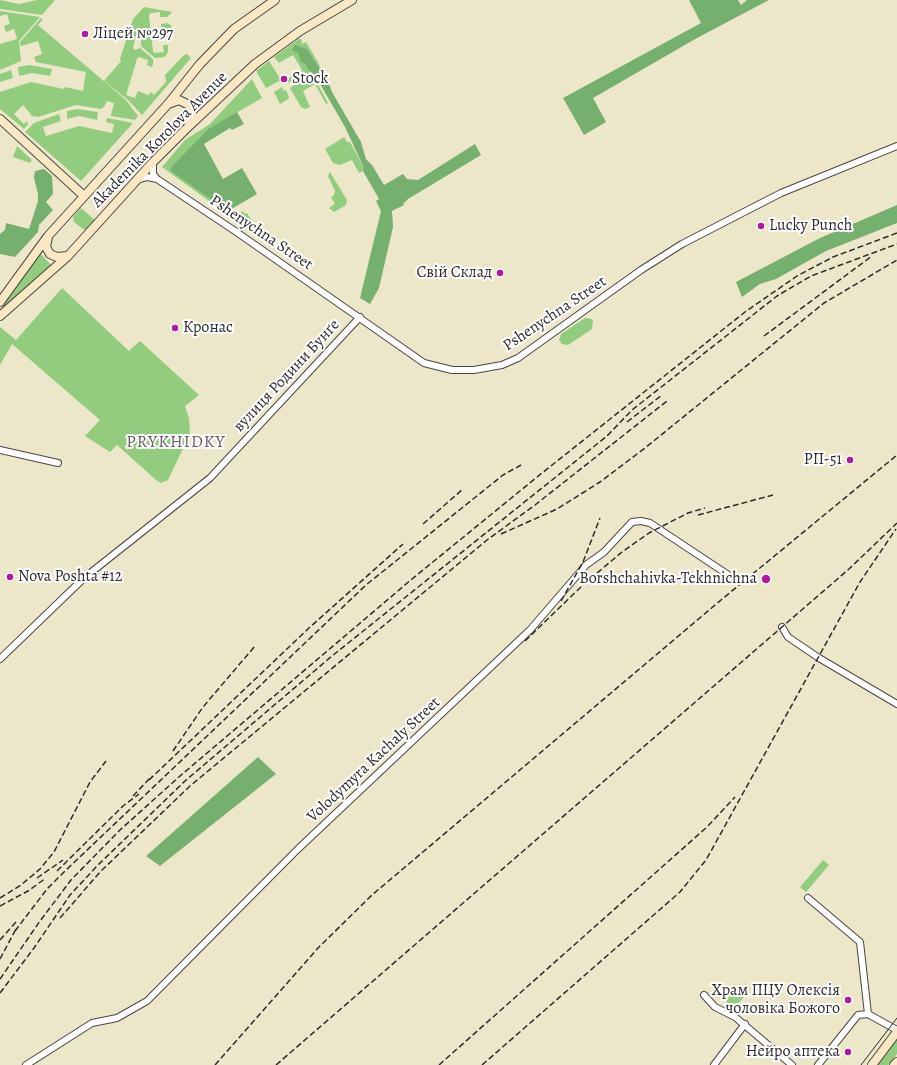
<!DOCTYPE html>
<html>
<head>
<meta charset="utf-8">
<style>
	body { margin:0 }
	canvas { display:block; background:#ede7c9 }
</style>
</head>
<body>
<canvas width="897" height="1065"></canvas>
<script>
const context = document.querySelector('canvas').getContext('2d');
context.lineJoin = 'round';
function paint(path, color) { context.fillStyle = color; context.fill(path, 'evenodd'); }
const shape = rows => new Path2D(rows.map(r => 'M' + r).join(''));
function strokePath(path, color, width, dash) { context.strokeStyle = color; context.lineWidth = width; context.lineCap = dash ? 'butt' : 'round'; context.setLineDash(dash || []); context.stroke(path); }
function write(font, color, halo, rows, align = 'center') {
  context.font = font + ' Alegreya,serif'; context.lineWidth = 4; context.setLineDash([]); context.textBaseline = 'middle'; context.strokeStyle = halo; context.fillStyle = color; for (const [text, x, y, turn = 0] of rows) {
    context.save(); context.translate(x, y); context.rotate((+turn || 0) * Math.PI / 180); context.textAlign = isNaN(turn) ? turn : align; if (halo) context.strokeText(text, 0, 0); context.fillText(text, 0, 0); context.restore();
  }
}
paint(shape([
	[0,0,19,4,37,0,55,0,42,15,0,9],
	[144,7,172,12,167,17,160,17,160,12,150,13,149,16,153,51,154,53,164,52,163,45,168,45,168,52,165,57,155,58,141,46,141,39,135,39,133,48,135,50,140,48,153,59,153,64,152,67,147,65,148,60,139,57,137,59,126,95,135,98,138,91,148,95,151,92,154,95,166,82,165,75,184,55,187,54,191,58,142,115,127,99,104,81,121,61,120,59,133,19],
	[0,11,40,17,19,41,21,61,0,70,0,44,17,39,14,29,6,32,4,26,10,24,7,14,0,16],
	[41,18,43,19,38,25,126,100,138,116,135,120,111,116,114,103,107,101,104,107,101,109,76,105,38,117,32,116,23,105,14,114,24,124,27,121,28,124,24,129,0,109,0,92,31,82,64,89,65,87,83,91,86,72,36,62,34,57,42,54,38,41,21,46,20,42],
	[167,23,171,25,172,33,168,37,162,37,161,24],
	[300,38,303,44,306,42,320,66,309,72,310,75,312,74,328,103,326,104,315,84,303,91,310,107,305,109,301,107,290,88,294,85,292,81,288,83,286,80,302,70,293,55,279,63,274,57],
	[269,61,281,80,266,88,256,71],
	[29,65,52,69,50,76,32,73,19,76,18,67],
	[11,70,13,78,0,82,0,74],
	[252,79,262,98,208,129,171,167,228,211,226,213,162,167,185,140,210,124],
	[282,87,284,91,286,90,289,97,288,99,280,104,274,92],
	[77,109,98,112,97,120,79,116,67,119,67,111],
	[59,114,61,121,43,127,46,136,79,126,112,133,114,124,106,122,107,118,133,123,81,181,25,132,34,123],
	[344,137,347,142,350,142,364,168,363,171,359,173,352,160,340,165,333,163,325,149],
	[17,146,32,160,30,163,13,157],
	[330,172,347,200,346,205,334,212,329,208,335,204,331,197,334,195,335,191,328,176],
	[81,208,95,220,86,229,83,229,74,222,73,217],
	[243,211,245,214,247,213,258,231,278,248,234,219,235,217],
	[40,253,52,266,3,307,3,304],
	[62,288,129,351,140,341,199,395,185,406,189,418,190,434,168,480,161,483,156,480,117,445,110,452,85,436,100,420,12,344,0,365,0,327,16,340],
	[585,318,589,318,593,320,592,329,568,345,562,344,559,340,561,334],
	[823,860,829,865,806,892,800,887],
	[739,985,748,992,735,1008,726,1001],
	[897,1038,897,1054,888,1065,876,1065]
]), '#92cc7f');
paint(shape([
	[689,0,738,0,741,5,747,0,769,0,697,38,593,98,606,122,584,135,563,98,701,23],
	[295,45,307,49,317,65,325,73,332,92,361,142,366,159,372,165,384,185,403,174,407,179,418,180,475,144,481,155,408,199,403,204,404,205,392,211,393,227,379,288,370,304,360,298,381,211,376,201,379,199,363,171,364,168,345,127,316,77,307,68,306,64,301,62,298,53,292,50],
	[237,112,244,124,232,130,230,128,204,144,223,179,242,168,257,194,228,211,171,171,171,167,208,129],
	[44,169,52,176,53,194,46,202,53,210,39,225,38,232,15,257,0,254,0,234,5,230,6,223,29,229,38,201,38,194,34,178,35,171],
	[897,205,897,223,826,251,776,279,760,284,742,297,736,282,820,238],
	[258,757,276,774,160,866,146,856]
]), '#75b06e');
const street = shape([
	[153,162,153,174,157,179,235,231,424,363,452,370,474,370,502,365,518,358,641,270,682,244,781,193,897,146],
	[137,180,147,177,157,179],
	[0,450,58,463],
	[782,627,788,637,819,658,897,704],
	[0,659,84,578,210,478,360,317],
	[808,898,860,942,868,1014,897,1030],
	[704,995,715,1007,735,1017,792,1065],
	[26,1065,92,1023,117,1018,147,1001,298,849,530,630,586,565,604,552,632,522,641,521,650,523,733,578],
	[714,1065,745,1024],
	[818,1065,858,1015,868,1014]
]);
const secondary = shape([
	[168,104,179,100,189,105,192,114,189,125],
	[0,119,84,196],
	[48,237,46,247,50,254,57,257,67,256],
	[0,302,48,236,168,104,200,64,234,29,275,0],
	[0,316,68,256,153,162,189,126,255,64,300,31,352,0],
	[872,1065,897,1032],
	[894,1065,897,1062]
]);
strokePath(street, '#484743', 8);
strokePath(secondary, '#484743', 10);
strokePath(street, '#fff', 6);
strokePath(secondary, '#fae7c3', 8);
strokePath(shape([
	[861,1065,897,1018]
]), '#2b2b2b', 1);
strokePath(shape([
	[764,336,872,256],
	[627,422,662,395],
	[698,515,773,495],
	[423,524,463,489],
	[501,534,557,509,600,482,645,448,824,303,897,260],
	[561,601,583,562,600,518],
	[525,641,584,584,622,552,649,533,688,513,705,508],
	[173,751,203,707,255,646],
	[149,780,309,628,403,544],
	[133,796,152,776],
	[57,871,123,806,139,794],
	[37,878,63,860],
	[0,898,21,885,40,869,54,852,90,782,106,761],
	[0,906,28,891,46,878],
	[60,918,101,871,190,786,487,540,535,505,667,401],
	[15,931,47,889,64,872,366,585,503,475,521,465],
	[0,940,16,922],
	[0,959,17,927],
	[0,979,40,921,71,880,120,830,180,776,412,579,542,473,745,312,797,276,833,257,897,233],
	[0,993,34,948,70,895,98,865,185,781,332,656,607,436,632,410,777,296,811,276,897,244],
	[215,1065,318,948,372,895,721,600,897,455],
	[276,1065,782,627,849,569,897,523],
	[439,1065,707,827,735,797],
	[482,1065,680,892,706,860,860,582,896,529]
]), '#2b2b2b', 1.5, [6, 3]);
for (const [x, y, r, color] of [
	[85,34,4,"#b5179e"],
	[284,79,4,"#b5179e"],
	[761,226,4,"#b5179e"],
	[500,273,4,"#b5179e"],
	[175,328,4,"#b5179e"],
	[850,460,4,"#b5179e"],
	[10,577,4,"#b5179e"],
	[766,579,5,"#b5179e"],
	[848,1000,4,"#b5179e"],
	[848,1052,4,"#b5179e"]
]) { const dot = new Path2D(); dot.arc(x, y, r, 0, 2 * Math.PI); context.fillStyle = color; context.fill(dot); strokePath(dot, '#fff', 1.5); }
write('16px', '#2b2b2b', '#fff', [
	["Ліцей №297",93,34],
	["Stock",292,79],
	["Lucky Punch",769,226],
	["Свій Склад",492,273,"right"],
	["Кронас",183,328],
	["РП-51",842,460,"right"],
	["Nova Poshta #12",18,577],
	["Borshchahivka-Tekhnichna",757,579,"right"],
	["Храм ПЦУ Олексія",840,991,"right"],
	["чоловіка Божого",840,1009,"right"],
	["Нейро аптека",840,1052,"right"]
], 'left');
write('16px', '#2b2b2b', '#fff', [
	["Akademika Korolova Avenue",160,140,-45],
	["Pshenychna Street",261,233,34],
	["Pshenychna Street",555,314,-34],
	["вулиця Родини Бунґе",287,376,-47],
	["Volodymyra Kachaly Street",374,760,-43]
]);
context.letterSpacing = '1px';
write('17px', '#675966', '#fff', [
	["PRYKHIDKY",176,443]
]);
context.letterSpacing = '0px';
</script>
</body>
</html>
